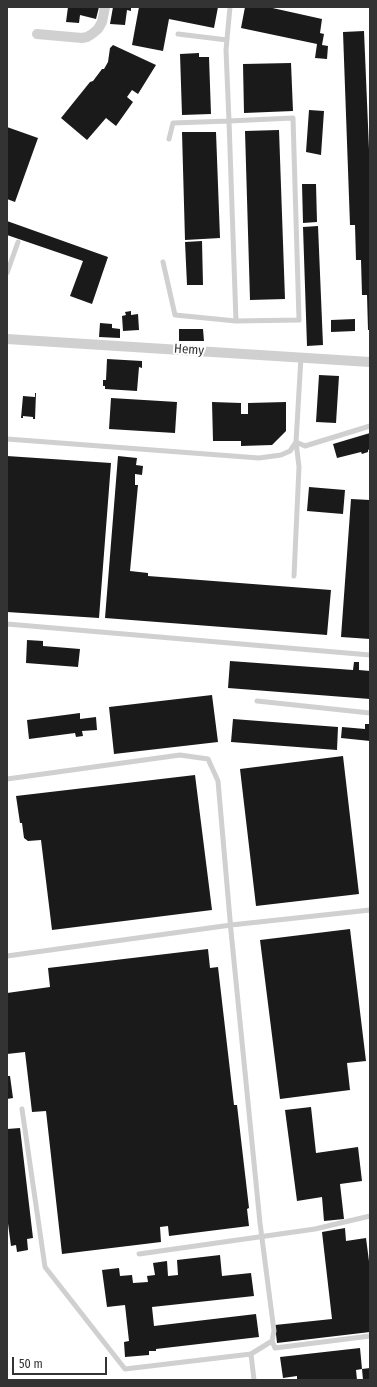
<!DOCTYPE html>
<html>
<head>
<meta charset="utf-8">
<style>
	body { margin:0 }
	#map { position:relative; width:377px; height:1387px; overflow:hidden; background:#fff; font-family:"Fira Sans Condensed",sans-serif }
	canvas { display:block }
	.frame { position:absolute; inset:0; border:8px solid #333; pointer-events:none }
	.scale { position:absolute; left:12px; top:1357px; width:95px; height:18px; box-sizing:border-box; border:2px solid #333; border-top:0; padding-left:5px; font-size:12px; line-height:14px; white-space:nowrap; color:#333; -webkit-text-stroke:3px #fff; paint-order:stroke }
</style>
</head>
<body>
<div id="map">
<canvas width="377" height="1387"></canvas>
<div class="frame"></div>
<div class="scale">50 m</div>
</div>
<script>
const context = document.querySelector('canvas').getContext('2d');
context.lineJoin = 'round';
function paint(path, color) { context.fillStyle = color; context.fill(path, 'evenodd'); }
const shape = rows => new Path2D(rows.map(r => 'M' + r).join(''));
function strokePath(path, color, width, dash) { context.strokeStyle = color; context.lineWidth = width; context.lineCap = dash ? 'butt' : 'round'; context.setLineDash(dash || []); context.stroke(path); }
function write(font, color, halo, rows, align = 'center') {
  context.font = font + ' "Fira Sans Condensed",sans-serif'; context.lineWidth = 4; context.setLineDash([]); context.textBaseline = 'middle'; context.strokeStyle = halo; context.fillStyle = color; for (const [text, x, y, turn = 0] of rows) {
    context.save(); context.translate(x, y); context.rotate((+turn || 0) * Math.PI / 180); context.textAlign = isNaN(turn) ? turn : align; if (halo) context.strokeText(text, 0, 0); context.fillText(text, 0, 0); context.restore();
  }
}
paint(shape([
	[68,7,80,8,99,7,96,19,80,15,79,23,66,22],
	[113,7,131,7,131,11,127,10,125,25,110,24],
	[139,7,218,7,214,28,169,19,163,51,132,45],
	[245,7,268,7,322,19,320,33,324,34,322,45,328,46,327,59,315,58,317,44,241,28],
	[364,31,370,173,370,330,368,330,367,295,362,295,361,260,356,260,355,225,350,225,343,32],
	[113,45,156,65,138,94,132,90,127,97,133,102,116,126,106,118,87,140,61,118,90,82,93,81,102,69,104,69,108,62,110,48],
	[199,53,199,57,209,57,211,114,182,115,180,54],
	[291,63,293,111,244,113,243,64],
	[309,110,324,111,321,155,306,152],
	[7,127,38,138,15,202,7,199],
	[279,130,285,299,250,300,245,131],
	[182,132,216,132,220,238,185,240],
	[302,184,316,184,317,222,303,223],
	[7,221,108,257,92,304,70,296,83,261,7,235],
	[318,226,323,345,307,346,303,227],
	[202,241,203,285,187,285,185,242],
	[131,311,131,315,138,314,139,330,123,331,122,316,126,315,125,312],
	[355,319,355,331,331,332,331,320],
	[100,323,112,324,112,328,120,329,120,338,99,337],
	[179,329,203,329,204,341,179,341],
	[107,359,142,361,142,368,139,367,137,391,105,389,105,386,103,386,103,380,106,380],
	[319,375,339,376,336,423,316,422],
	[35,393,36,393,35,419,33,419,33,417,23,416,23,418,21,418,23,396,35,397],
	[111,398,177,402,175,433,109,429],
	[212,402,241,403,241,414,248,414,248,403,286,402,286,431,272,445,241,446,241,441,213,441],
	[370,433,370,449,368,450,368,452,362,454,361,452,337,458,333,444],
	[7,456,111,463,99,618,7,612],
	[118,456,137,458,136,465,143,466,142,475,135,474,135,485,138,485,130,571,148,573,148,576,331,590,327,635,105,618],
	[309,487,345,490,343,514,307,511],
	[351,499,370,500,370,639,341,637],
	[27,640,43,641,43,646,80,649,78,667,26,663],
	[230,661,353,670,354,662,359,662,359,670,370,671,370,699,228,688],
	[212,695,218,742,114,754,109,707],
	[80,713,80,719,96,717,97,730,82,731,83,736,76,737,75,733,29,739,27,720],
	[233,719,338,727,337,750,231,742],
	[365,724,370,724,370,741,341,738,342,727,365,729],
	[343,756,359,894,256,906,240,769],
	[195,775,212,910,52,930,41,840,28,841,24,838,22,823,20,823,16,796],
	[350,929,366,1061,347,1063,350,1090,280,1099,260,940],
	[208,949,210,968,218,967,234,1105,237,1105,249,1208,247,1209,249,1226,169,1236,168,1226,160,1227,161,1242,62,1254,46,1111,32,1112,25,1052,7,1054,7,993,50,987,48,968],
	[7,1076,10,1076,13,1098,7,1099],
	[311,1107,316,1153,358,1147,362,1181,340,1184,344,1219,324,1221,322,1197,297,1201,285,1110],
	[20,1128,33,1238,27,1239,28,1250,17,1252,16,1245,11,1246,7,1216,7,1129],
	[345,1228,346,1241,366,1238,370,1269,370,1332,277,1343,275,1325,332,1319,322,1232],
	[220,1255,222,1276,251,1273,254,1296,152,1307,154,1326,256,1314,259,1337,156,1349,156,1351,149,1351,149,1355,125,1357,124,1342,129,1341,125,1305,107,1307,102,1270,119,1268,120,1276,132,1275,133,1283,148,1282,147,1276,155,1275,153,1263,167,1261,168,1276,178,1275,177,1260],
	[360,1348,362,1369,370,1368,370,1380,363,1380,362,1369,356,1370,357,1380,297,1380,297,1376,283,1378,280,1357]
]), '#1a1a1a');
strokePath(shape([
	[178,34,227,40],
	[169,139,173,123,229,121,293,118,299,320,236,321,229,121,226,50,230,7],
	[163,262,175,315,236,321],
	[7,273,18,242],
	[7,439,259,458,281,455,290,451,296,442,301,357],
	[294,576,299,467,296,442,305,446,370,426],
	[7,624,370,655],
	[257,701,370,713],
	[7,779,180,755,208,759,218,781,231,931,260,1223,274,1331,272,1341,251,1354,125,1369,45,1267,22,1109],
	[7,956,231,925,370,910],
	[139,1254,315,1229,370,1216],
	[272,1341,275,1348,370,1336],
	[251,1354,254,1380]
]), '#d0d0d0', 5);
strokePath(shape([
	[37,34,82,38,87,37,92,34,98,29,102,22,105,7],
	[7,339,370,362]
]), '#d0d0d0', 10);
write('13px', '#333', '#fff', [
	["Hemy",189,350,4]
]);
</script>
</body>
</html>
